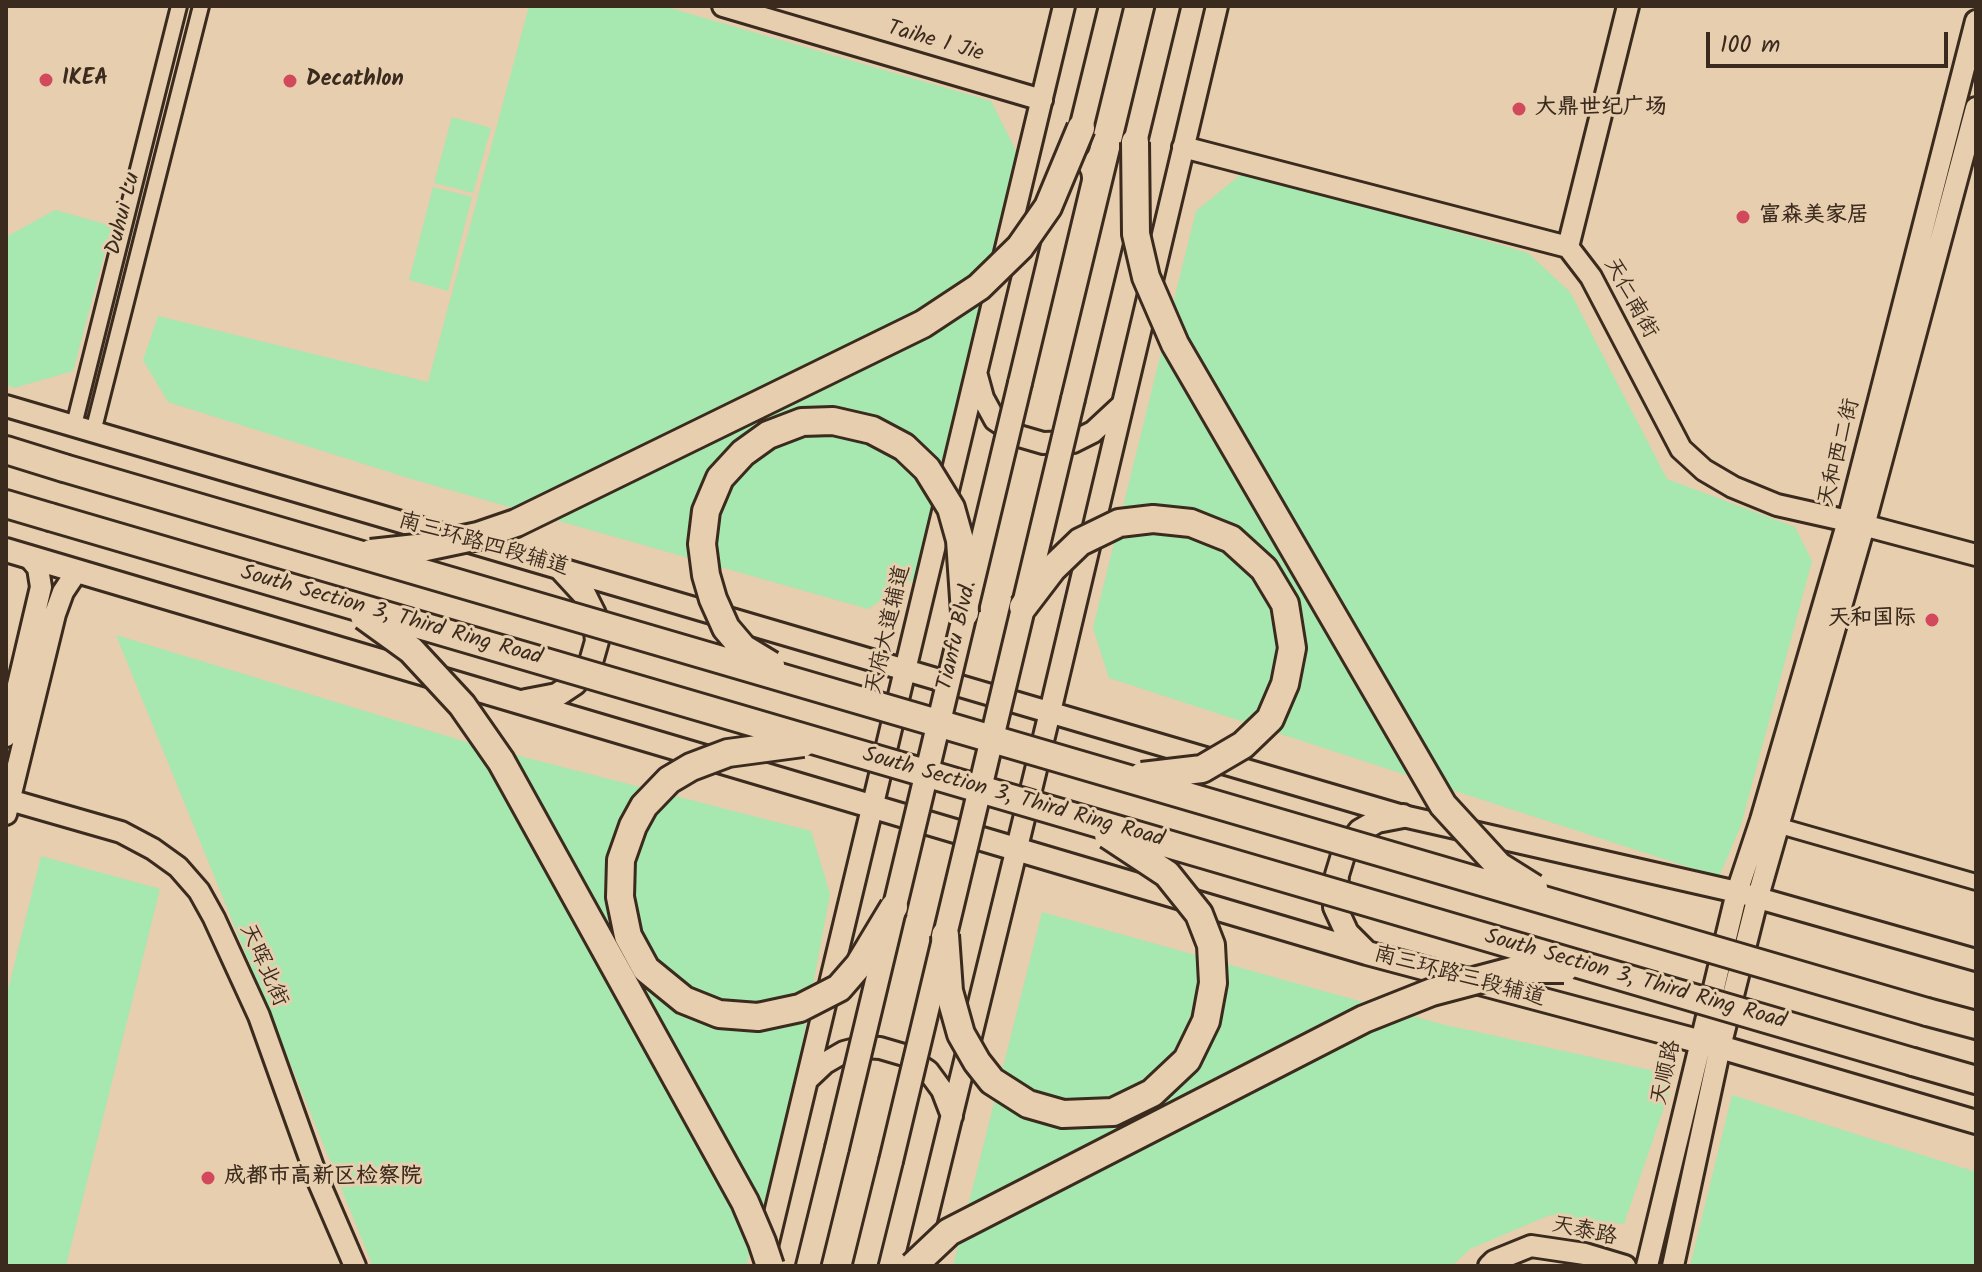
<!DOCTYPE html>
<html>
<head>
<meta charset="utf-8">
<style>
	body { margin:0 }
	#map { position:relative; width:1982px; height:1272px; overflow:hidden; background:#e6ceae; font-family:Kalam,sans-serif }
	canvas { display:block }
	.frame { position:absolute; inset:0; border:8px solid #3b2a1e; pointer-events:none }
	.scale { position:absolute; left:1706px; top:32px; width:242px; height:36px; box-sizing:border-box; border:4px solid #3b2a1e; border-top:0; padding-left:10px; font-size:24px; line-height:28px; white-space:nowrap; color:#3b2a1e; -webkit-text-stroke:6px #e6ceae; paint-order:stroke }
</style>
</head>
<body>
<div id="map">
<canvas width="1982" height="1272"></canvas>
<div class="frame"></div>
<div class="scale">100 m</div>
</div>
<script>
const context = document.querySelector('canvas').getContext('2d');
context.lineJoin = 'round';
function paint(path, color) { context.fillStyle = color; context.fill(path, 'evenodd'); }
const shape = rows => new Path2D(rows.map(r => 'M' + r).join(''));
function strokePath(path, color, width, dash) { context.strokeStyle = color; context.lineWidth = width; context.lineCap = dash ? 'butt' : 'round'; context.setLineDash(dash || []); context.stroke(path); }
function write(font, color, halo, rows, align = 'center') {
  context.font = font + ' Kalam,"LXGW WenKai TC",sans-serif'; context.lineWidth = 6; context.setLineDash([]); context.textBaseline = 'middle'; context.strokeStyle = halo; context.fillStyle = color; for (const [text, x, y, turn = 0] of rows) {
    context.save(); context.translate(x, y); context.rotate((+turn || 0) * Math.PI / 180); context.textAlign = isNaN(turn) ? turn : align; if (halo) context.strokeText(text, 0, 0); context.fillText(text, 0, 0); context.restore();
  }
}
paint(shape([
	[529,6,663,6,991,101,1016,151,957,415,915,578,868,609,408,478,168,402,143,360,158,316,428,382],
	[452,117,491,128,473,193,434,183],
	[1245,171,1528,253,1570,292,1667,479,1795,527,1812,561,1741,825,1719,877,1109,678,1093,628,1196,211],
	[433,187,472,197,448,291,409,280],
	[55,210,112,226,73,371,14,388,6,384,6,237],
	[116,635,473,744,811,831,830,894,783,1146,746,1266,372,1264],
	[41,856,160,889,66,1266,6,1266,6,998],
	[1042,912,1441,1024,1659,1072,1669,1093,1624,1224,1550,1215,1470,1249,1452,1266,953,1266],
	[1732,1095,1976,1172,1976,1266,1690,1266]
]), '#a7e7b0');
const street = shape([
	[74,425,179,6],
	[93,432,201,6],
	[1773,824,1976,882]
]);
const secondary = shape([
	[723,6,1042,100],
	[1183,147,1568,247,1591,277,1681,449,1704,470,1733,487,1777,505,1848,521,1976,555],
	[1568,247,1628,6],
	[977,376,983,398,995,420,1019,436,1043,443,1073,442,1093,432,1121,406],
	[6,406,1403,816,1737,892,1976,960],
	[6,736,41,587,38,568,28,556],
	[6,799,121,832,153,849,178,867,199,891,214,918,259,1016,317,1178,355,1266],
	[6,814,55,614,63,592,77,571],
	[807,1080,825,1063,844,1052,863,1047,880,1048,904,1055,928,1071,942,1090,952,1116],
	[765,1255,1064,6],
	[915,1266,1050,712,1217,6],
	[1489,1266,1494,1261,1531,1246,1585,1254,1625,1266],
	[1647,1266,1737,892,1761,820,1848,521,1976,21],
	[1673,1266,1720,1047,1757,900,1864,526,1976,108]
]);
const primary = shape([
	[1077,145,1111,6],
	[1020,383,1069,178],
	[1073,399,1168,6],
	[6,550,1367,953,1720,1047,1976,1122],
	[526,701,557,695,575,683,591,662,597,641,594,614,584,594,561,569],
	[1365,951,1347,933,1335,907,1337,875,1344,852,1360,831,1377,821,1403,816],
	[808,1266,837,1148],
	[865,1266,891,1161]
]);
const highway = shape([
	[6,450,64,468],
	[6,504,50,517],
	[1927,1012,1976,1025],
	[1913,1062,1976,1080]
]);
strokePath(street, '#3b2a1e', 20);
strokePath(secondary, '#3b2a1e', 26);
strokePath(primary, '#3b2a1e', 28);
strokePath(highway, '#3b2a1e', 32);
strokePath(street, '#e6ceae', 14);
strokePath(secondary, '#e6ceae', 20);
strokePath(primary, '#e6ceae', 22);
strokePath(highway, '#e6ceae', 26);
const primaryBridge = shape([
	[837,1148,1020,383],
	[891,1161,1073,399]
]);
const highwayBridge = shape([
	[1135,142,1136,234,1146,277,1175,344,1443,805,1499,866,1534,888],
	[64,468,1927,1012],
	[50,517,1913,1062],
	[371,553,426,547,478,536,516,523,923,324,979,287,1020,247,1048,207,1081,128],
	[1023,607,1052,569,1080,542,1119,523,1153,519,1191,523,1231,539,1264,569,1285,604,1292,648,1285,684,1270,719,1243,745,1202,769,1142,776],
	[364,616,411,650,462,705,501,761,745,1202,762,1242,770,1266],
	[771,665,743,648,726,628,713,599,706,575,702,544,706,511,720,478,743,453,768,435,802,422,833,421,872,430,904,447,927,469,951,508,960,540,965,613],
	[803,743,728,753,691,767,669,780,644,806,633,826,621,860,620,897,628,936,646,969,684,1000,719,1014,758,1017,800,1008,839,988,859,965,894,907],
	[945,935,949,991,961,1034,977,1062,992,1081,1028,1104,1063,1114,1113,1112,1152,1093,1187,1060,1206,1021,1213,983,1211,945,1199,914,1167,874,1108,835],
	[913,1266,949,1232,1364,1019,1432,992,1519,969,1564,969]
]);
strokePath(primaryBridge, '#3b2a1e', 28, []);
strokePath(highwayBridge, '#3b2a1e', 32, []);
strokePath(primaryBridge, '#e6ceae', 22);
strokePath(highwayBridge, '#e6ceae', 26);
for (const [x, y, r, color] of [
	[46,80,8,"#d1495b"],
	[290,81,8,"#d1495b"],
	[1519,109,8,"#d1495b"],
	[1743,217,8,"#d1495b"],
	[1932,620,8,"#d1495b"],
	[208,1178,8,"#d1495b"]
]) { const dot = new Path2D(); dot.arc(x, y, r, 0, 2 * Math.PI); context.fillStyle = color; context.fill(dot); strokePath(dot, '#e6ceae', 3); }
write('22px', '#3b2a1e', '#e6ceae', [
	["Taihe 1 Jie",935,43,16],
	["Duhui Lu",125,214,-76],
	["天仁南街",1629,299,61],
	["天和西二街",1841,453,-76],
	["南三环路四段辅道",483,546,16],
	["South Section 3, Third Ring Road",391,617,16],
	["天府大道辅道",890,630,-77],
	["Tianfu Blvd.",959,636,-77],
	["South Section 3, Third Ring Road",1013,799,16],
	["天晖北街",262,966,66],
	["南三环路三段辅道",1459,978,15],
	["South Section 3, Third Ring Road",1635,981,16],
	["天顺路",1668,1073,-77],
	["天泰路",1584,1233,12]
]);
write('bold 22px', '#3b2a1e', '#e6ceae', [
	["IKEA",62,80],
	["Decathlon",306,81],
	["大鼎世纪广场",1535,109],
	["富森美家居",1759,217],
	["天和国际",1916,620,"right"],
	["成都市高新区检察院",224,1178]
], 'left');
</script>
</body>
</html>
